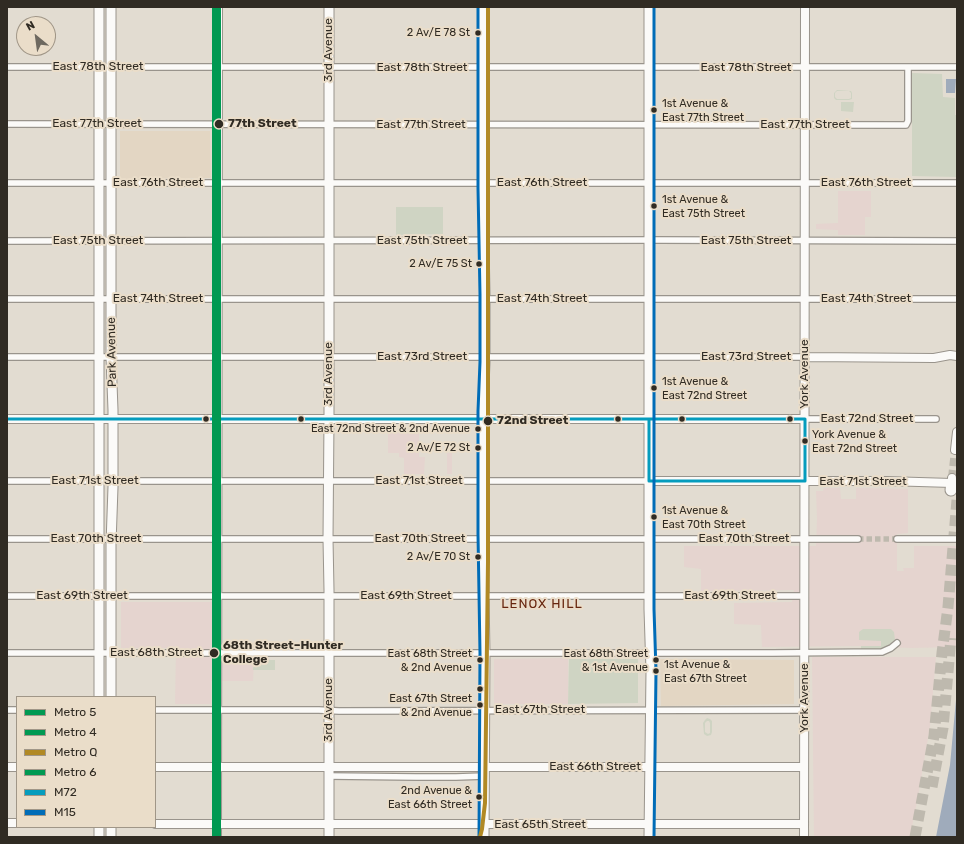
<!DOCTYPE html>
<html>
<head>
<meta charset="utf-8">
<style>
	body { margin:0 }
	#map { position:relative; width:964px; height:844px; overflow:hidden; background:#e2dcd1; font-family:Rubik,sans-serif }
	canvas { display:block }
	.frame { position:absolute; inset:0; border:8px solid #302b23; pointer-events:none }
	.legend { position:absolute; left:16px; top:696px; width:140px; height:132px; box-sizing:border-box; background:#eaddc9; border:1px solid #a09687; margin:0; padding:5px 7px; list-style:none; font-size:12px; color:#302b23 }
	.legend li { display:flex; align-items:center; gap:8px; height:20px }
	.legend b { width:20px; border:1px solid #a09687 }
	.north { position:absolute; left:16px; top:16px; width:40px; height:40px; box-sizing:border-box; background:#eaddc9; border:1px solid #a09687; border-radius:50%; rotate:331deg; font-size:11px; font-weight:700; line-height:16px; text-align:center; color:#302b23 }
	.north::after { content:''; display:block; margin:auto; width:14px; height:18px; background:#6e6960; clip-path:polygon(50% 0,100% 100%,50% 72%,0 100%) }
</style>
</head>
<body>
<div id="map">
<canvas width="964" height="844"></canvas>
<div class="frame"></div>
<ul class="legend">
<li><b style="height:5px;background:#009952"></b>Metro 5</li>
<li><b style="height:5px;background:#009952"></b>Metro 4</li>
<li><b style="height:5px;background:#b18925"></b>Metro Q</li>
<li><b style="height:5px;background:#009952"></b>Metro 6</li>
<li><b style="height:5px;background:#059cbd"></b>M72</li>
<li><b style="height:5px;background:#006cb7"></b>M15</li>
</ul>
<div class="north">N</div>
</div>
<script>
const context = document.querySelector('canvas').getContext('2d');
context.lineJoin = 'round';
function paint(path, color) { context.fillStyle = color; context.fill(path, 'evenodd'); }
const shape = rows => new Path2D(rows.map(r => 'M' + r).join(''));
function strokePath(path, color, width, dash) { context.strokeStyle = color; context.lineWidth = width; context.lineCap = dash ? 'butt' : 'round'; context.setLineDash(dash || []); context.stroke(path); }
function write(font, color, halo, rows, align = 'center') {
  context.font = font + ' Rubik,sans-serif'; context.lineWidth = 4; context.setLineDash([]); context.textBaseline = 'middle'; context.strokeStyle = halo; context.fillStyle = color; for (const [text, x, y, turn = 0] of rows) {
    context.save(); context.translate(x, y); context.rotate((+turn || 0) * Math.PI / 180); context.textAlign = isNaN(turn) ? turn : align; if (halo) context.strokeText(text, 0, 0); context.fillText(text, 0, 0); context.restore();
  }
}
paint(shape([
	[120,131,210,131,211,178,120,179],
	[660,659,794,660,794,704,661,706]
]), '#e3d6c3');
paint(shape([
	[838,191,871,191,871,217,865,217,865,235,838,235,838,230,816,229,816,224,838,223],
	[388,430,419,430,419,457,425,457,424,474,404,474,404,458,399,457,399,453,388,453],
	[447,453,452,453,452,474,447,474],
	[824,488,840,488,841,499,856,499,856,488,908,489,908,533,897,534,897,571,904,571,903,568,914,568,914,546,957,546,957,631,956,647,911,648,859,646,762,647,761,625,734,624,734,603,792,602,794,590,701,591,701,569,684,567,684,546,816,546,817,519,816,491,823,491],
	[121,602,213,602,213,660,254,660,253,681,211,681,211,704,175,704,176,648,121,648],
	[812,657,936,657,930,726,919,791,910,837,814,837],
	[568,658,568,704,494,704,494,659]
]), '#e5d4cf');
paint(shape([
	[912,73,942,74,943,97,955,98,955,115,957,115,957,177,912,176],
	[837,90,851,91,852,93,852,99,849,100,836,100,834,98,834,93],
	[837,91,849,91,851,93,851,98,849,99,837,99,835,97,835,93],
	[841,102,854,102,853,112,841,111],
	[396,207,443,207,443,234,396,235],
	[863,629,891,629,894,632,895,640,884,649,861,649,861,646,881,646,881,641,859,640,859,632],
	[569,659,638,659,638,703,568,704],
	[254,660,275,660,275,670,253,670],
	[707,718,710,719,712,721,712,732,711,735,707,736,704,734,703,723,705,720],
	[707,721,709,721,710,723,710,733,708,734,705,732,705,723]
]), '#cfd4c3');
paint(shape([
	[946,79,956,79,955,93,946,93],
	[957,689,957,837,936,837,950,765]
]), '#9fabbb');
strokePath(shape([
	[858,539,897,539]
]), '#beb9ae', 5.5, [5.5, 3]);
strokePath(shape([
	[952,478,955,450]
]), '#beb9ae', 8, [8, 4]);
strokePath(shape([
	[932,787,943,728,951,638],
	[915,837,934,736,942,653,948,607,957,500]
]), '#beb9ae', 11, [11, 5.5]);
const street = shape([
	[7,67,957,67],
	[7,124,906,125,908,121,908,67],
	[7,183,957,183],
	[7,241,659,240,957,241],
	[7,299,957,299],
	[7,357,805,357],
	[805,419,936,419],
	[7,481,649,481],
	[7,539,858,539],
	[897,539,957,539],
	[7,596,805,596],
	[7,653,773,653,882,652,891,648,897,643],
	[7,710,17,710],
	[155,710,319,710,339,711,805,710],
	[329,776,416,777,456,777,485,776]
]);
const secondary = shape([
	[805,357,934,358,950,355,957,356],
	[7,419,805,419],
	[955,450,957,432],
	[649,481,886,481,952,483,952,478],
	[7,767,17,767],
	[155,767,804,767],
	[7,823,17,823],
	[155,824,804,824],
	[217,837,218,7],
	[804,837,805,7]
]);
const primary = shape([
	[483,7,483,188,485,294,485,362,483,411,483,534,485,653,484,837],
	[99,697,99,7],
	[111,697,111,544,113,487,113,410,111,357,111,7],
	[99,837,99,827],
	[111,837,111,827],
	[329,837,329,590,328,539,329,419,329,7],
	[649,837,651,671,649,609,649,7]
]);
const highway = shape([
	[951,490,952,483]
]);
strokePath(street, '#99948c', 8);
strokePath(secondary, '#99948c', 10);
strokePath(primary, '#99948c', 11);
strokePath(highway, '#99948c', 13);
strokePath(street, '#fbfaf8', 5.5);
strokePath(secondary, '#fbfaf8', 8);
strokePath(primary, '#fbfaf8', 9);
strokePath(highway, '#fbfaf8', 11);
strokePath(shape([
	[7,419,805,419,805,481],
	[649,420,649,481],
	[649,481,805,481]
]), '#059cbd', 3);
strokePath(shape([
	[478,7,478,188,480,294,480,362,478,411,478,534,480,653,479,837],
	[654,7,654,609,656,671,654,837]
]), '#006cb7', 3);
strokePath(shape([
	[219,7,219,837]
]), '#009952', 4);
strokePath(shape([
	[214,7,214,837]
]), '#009952', 4);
strokePath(shape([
	[480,837,482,829,485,803,488,562,488,7]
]), '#b18925', 4);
strokePath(shape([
	[217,7,217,837]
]), '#009952', 4);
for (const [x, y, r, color] of [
	[478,33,3.5,"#302b23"],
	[654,110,3.5,"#302b23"],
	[219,124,5,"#302b23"],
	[654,206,3.5,"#302b23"],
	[479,264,3.5,"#302b23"],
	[654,388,3.5,"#302b23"],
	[206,419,3.5,"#302b23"],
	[301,419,3.5,"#302b23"],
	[618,419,3.5,"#302b23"],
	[682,419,3.5,"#302b23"],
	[790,419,3.5,"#302b23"],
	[488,421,5,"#302b23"],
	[478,429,3.5,"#302b23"],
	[805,441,3.5,"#302b23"],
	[478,448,3.5,"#302b23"],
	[654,517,3.5,"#302b23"],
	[478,557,3.5,"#302b23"],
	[214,653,5,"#302b23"],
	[480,660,3.5,"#302b23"],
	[656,660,3.5,"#302b23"],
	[656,671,3.5,"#302b23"],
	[480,689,3.5,"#302b23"],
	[480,705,3.5,"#302b23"],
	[479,797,3.5,"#302b23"]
]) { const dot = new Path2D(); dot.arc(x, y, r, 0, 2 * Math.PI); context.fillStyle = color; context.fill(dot); strokePath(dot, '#eaddc9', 1.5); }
write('11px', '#302b23', '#eaddc9', [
	["2 Av/E 78 St",470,33],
	["1st Avenue &",662,104,"left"],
	["East 77th Street",662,118,"left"],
	["1st Avenue &",662,200,"left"],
	["East 75th Street",662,214,"left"],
	["2 Av/E 75 St",472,264],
	["1st Avenue &",662,382,"left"],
	["East 72nd Street",662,396,"left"],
	["East 72nd Street & 2nd Avenue",470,429],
	["York Avenue &",812,435,"left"],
	["East 72nd Street",812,449,"left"],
	["2 Av/E 72 St",470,448],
	["1st Avenue &",662,511,"left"],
	["East 70th Street",662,525,"left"],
	["2 Av/E 70 St",470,557],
	["East 68th Street",472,654],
	["& 2nd Avenue",472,668],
	["East 68th Street",648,654],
	["& 1st Avenue",648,668],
	["1st Avenue &",664,665,"left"],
	["East 67th Street",664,679,"left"],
	["East 67th Street",472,699],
	["& 2nd Avenue",472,713],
	["2nd Avenue &",472,791],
	["East 66th Street",472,805]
], 'right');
write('12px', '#302b23', '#eaddc9', [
	["3rd Avenue",329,50,-90],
	["East 78th Street",98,67],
	["East 78th Street",422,68],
	["East 78th Street",746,68],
	["East 77th Street",97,124],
	["East 77th Street",421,125],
	["East 77th Street",805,125],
	["East 76th Street",158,183],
	["East 76th Street",542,183],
	["East 76th Street",866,183],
	["East 75th Street",98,241],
	["East 75th Street",422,241],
	["East 75th Street",746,241],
	["East 74th Street",158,299],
	["East 74th Street",542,299],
	["East 74th Street",866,299],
	["Park Avenue",112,352,-91],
	["East 73rd Street",422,357],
	["East 73rd Street",746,357],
	["3rd Avenue",329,374,-90],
	["York Avenue",805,374,-90],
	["East 72nd Street",867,419],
	["East 71st Street",95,481],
	["East 71st Street",419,481],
	["East 71st Street",863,482],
	["East 70th Street",96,539],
	["East 70th Street",420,539],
	["East 70th Street",744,539],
	["East 69th Street",82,596],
	["East 69th Street",406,596],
	["East 69th Street",730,596],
	["East 68th Street",156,653],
	["York Avenue",805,698,-90],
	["3rd Avenue",329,710,-90],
	["East 67th Street",540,710],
	["East 66th Street",595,767],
	["East 65th Street",540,825]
]);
write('bold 12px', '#302b23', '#eaddc9', [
	["77th Street",228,124],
	["72nd Street",497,421],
	["68th Street–Hunter",223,646],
	["College",223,660]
], 'left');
context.letterSpacing = '1px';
write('13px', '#67260e', '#eaddc9', [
	["LENOX HILL",542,604]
]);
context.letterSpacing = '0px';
</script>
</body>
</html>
